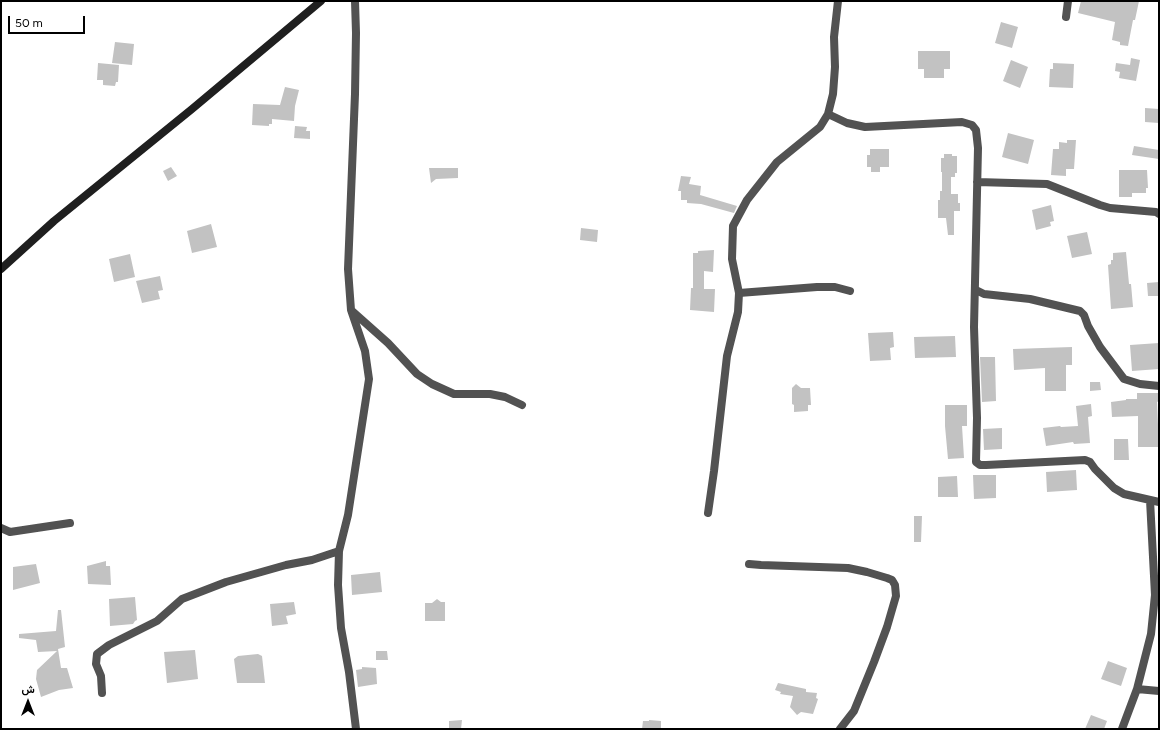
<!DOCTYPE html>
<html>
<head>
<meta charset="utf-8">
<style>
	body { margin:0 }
	#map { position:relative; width:1160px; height:730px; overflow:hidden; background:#fff; font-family:Figtree,Vazirmatn,sans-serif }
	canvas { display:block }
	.frame { position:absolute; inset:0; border:2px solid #000; pointer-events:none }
	.north { position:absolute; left:8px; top:682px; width:40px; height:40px; -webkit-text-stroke:3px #fff; paint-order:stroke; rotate:0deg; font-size:11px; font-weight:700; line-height:16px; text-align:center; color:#000 }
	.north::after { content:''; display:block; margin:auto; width:14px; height:18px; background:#000; clip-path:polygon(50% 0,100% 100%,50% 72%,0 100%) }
	.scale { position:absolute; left:8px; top:16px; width:77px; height:18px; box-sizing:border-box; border:2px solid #000; border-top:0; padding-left:5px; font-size:12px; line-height:14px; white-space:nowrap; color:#000; -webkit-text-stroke:3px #fff; paint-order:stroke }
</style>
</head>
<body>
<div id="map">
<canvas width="1160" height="730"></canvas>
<div class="frame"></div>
<div class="north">ش</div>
<div class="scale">50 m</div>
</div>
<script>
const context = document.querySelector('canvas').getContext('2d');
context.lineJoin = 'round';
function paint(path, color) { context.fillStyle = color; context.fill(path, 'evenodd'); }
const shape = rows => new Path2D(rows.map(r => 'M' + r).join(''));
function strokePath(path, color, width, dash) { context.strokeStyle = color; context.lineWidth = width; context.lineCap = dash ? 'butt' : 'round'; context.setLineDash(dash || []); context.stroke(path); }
paint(shape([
	[1081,1,1139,1,1135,20,1133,20,1128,46,1120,45,1120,42,1112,40,1115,22,1078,13],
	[1001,22,1018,27,1012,48,995,43],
	[115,42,134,44,132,65,112,63],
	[918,51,950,51,950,69,944,69,944,78,924,78,924,69,918,69],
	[1131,58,1140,60,1136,81,1119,78,1120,72,1115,71,1116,63,1130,65],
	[1011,60,1028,67,1020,88,1003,81],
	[98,63,119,65,118,82,116,82,115,86,103,85,103,80,97,80],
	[1053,63,1074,64,1073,88,1049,87,1050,69,1053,69],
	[285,87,299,90,295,106,294,121,272,119,272,124,269,124,269,126,252,125,253,104,280,105],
	[1145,108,1159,109,1159,123,1145,122],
	[295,126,307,127,306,131,310,131,310,139,294,138],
	[1008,133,1034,140,1028,164,1002,157],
	[1067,140,1076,140,1074,169,1066,169,1066,176,1051,175,1053,149,1059,149,1059,142,1067,143],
	[1134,146,1159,150,1159,159,1132,155],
	[870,149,889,149,889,167,880,167,880,172,871,172,871,167,867,167,867,155,870,155],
	[944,154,952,154,952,156,957,156,957,173,955,173,955,177,951,177,951,194,958,194,958,203,960,203,960,211,954,211,954,235,948,235,946,218,938,218,938,200,940,200,940,191,942,191,942,172,941,172,941,158,944,158],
	[171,167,177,176,168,181,163,171],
	[429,168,458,168,458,178,436,179,431,183],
	[1119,170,1147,170,1148,188,1146,188,1146,193,1132,193,1132,197,1119,197],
	[681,176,691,177,689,184,701,186,700,195,737,206,734,213,701,204,687,203,687,200,681,200,681,191,678,191],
	[1051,205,1054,221,1050,222,1051,226,1036,230,1032,210],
	[211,224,217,247,192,253,187,231],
	[581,228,598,230,597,242,580,240],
	[1087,232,1092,254,1072,258,1067,236],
	[714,250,713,272,704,271,704,289,715,289,714,312,690,310,691,288,693,288,693,253,698,253,698,251],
	[1126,252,1129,284,1131,284,1133,307,1111,309,1108,265,1111,264,1111,260,1113,260,1113,253],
	[130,254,135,277,114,282,109,259],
	[160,276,163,290,158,291,160,299,142,303,136,281],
	[1159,282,1159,296,1148,296,1147,283],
	[893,332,894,347,890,348,891,360,870,361,868,333],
	[955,336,956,357,915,358,914,337],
	[1159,343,1159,369,1132,371,1130,345],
	[1072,347,1072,365,1066,365,1066,391,1045,391,1045,368,1014,370,1013,349],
	[980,357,995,357,996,401,982,402],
	[1090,382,1100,382,1101,390,1090,391],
	[796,384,801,388,810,388,811,405,808,405,808,411,794,412,794,405,792,404,792,388],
	[1137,393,1159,393,1159,401,1157,402,1159,447,1138,447,1138,416,1112,417,1111,402,1126,400,1126,399,1137,399],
	[1091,404,1092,416,1088,417,1090,443,1074,444,1073,442,1046,446,1043,428,1060,426,1061,427,1078,426,1076,406],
	[945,405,967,405,967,426,962,426,964,458,948,459,945,426],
	[1002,428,1002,449,984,450,983,429],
	[1114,439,1128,439,1129,460,1114,460],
	[1076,470,1077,490,1047,492,1046,472],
	[973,475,996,475,996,498,974,499],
	[957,476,958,497,938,497,938,477],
	[914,516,922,516,921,542,914,542],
	[106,561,106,566,110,566,111,585,88,584,87,566],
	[36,564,40,583,13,590,13,567],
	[380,572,382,592,352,595,351,575],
	[135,597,137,620,135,621,133,624,110,626,109,599],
	[437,599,441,602,445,602,445,621,425,621,425,603,432,603],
	[294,602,296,614,286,616,288,624,272,626,270,604],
	[58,610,61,610,65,647,58,649,61,668,67,668,73,688,59,690,41,697,36,679,37,670,57,651,38,652,36,640,19,638,19,634,56,631],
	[195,650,198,679,167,683,164,652],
	[376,651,387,651,388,660,376,660],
	[258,654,262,656,265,683,237,683,234,659,238,656],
	[1108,661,1127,668,1121,686,1101,679],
	[362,667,376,668,377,684,358,687,356,670,362,669],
	[778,683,806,689,806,692,817,693,816,698,818,699,813,714,801,712,797,715,790,707,793,696,780,694,781,692,775,690],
	[1091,715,1107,721,1104,729,1085,729],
	[462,720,461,729,449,729,449,721],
	[649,720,661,721,661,729,642,729,643,721,649,721]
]), '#c2c2c2');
strokePath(shape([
	[355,1,356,33,355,94,348,269,351,310,365,351,369,379,348,515,339,551,338,585,341,628,349,672,356,729],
	[838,1,834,37,835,67,833,94,828,114,820,127,777,162,747,200,733,226,732,259,739,293,817,287,835,287,850,291],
	[1066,17,1068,1],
	[828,114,847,123,865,127,962,122,972,125,976,130,978,148,974,327,977,418,976,462,980,465,986,465,1085,460,1090,462,1095,469,1114,488,1124,494,1159,502],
	[977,182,1047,184,1100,205,1110,208,1156,212,1159,214],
	[976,290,984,294,1030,299,1080,311,1084,315,1088,326,1100,347,1124,379,1140,384,1159,386],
	[352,311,388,343,417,374,432,384,454,394,490,394,505,397,522,405],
	[708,513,714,471,727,356,738,312,739,293],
	[1,528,10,532,70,523],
	[749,564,761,565,848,568,867,572,887,578,892,580,895,585,896,596,887,627,874,662,854,711,840,729],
	[1137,689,1159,691],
	[102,693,101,676,96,664,97,654,109,645,157,621,182,599,226,582,286,565,312,560,339,551],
	[1122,729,1137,689,1151,634,1155,595,1150,500]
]), '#525252', 8);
strokePath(shape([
	[1,269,54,221,192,109,321,1]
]), '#1f1f1f', 8);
</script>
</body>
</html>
